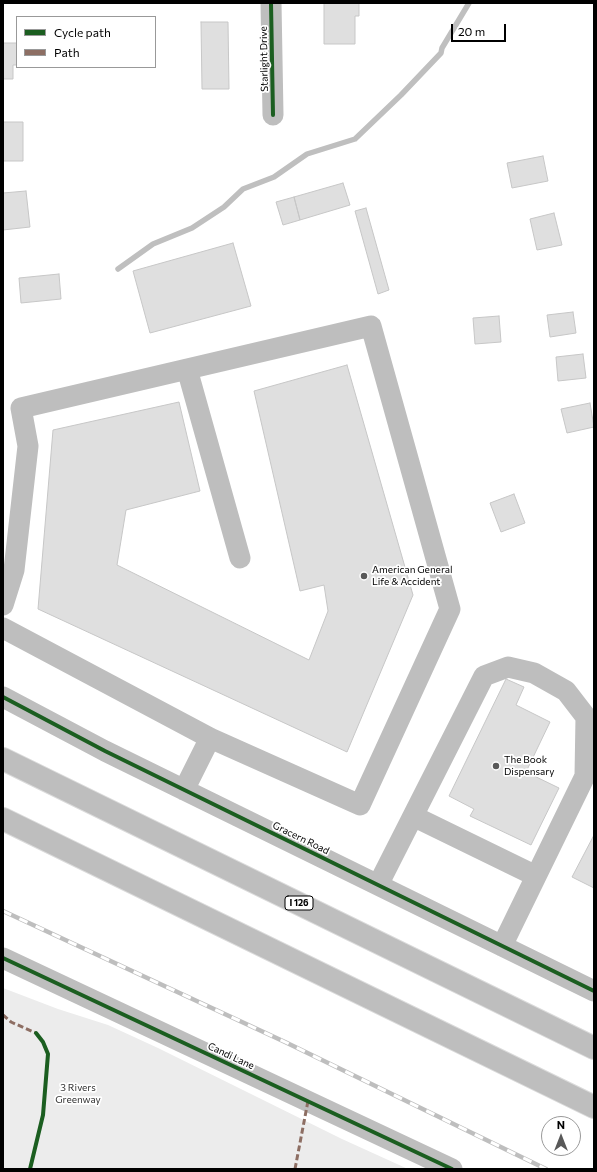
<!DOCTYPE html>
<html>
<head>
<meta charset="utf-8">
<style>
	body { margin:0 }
	#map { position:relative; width:597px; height:1172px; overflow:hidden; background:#fff; font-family:Commissioner,sans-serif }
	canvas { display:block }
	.frame { position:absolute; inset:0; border:4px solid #000; pointer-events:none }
	.legend { position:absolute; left:16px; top:16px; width:140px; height:52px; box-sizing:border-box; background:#fff; border:1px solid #999; margin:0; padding:5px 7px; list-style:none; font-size:12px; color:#000 }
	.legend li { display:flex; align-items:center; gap:8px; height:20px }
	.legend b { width:20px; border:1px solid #999 }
	.north { position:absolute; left:541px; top:1116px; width:40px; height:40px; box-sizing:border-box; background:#fff; border:1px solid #999; border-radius:50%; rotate:0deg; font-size:11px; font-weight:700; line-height:16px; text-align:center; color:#000 }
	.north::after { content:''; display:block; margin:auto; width:14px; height:18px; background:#595959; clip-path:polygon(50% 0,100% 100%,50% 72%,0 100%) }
	.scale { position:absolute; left:451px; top:24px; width:55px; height:18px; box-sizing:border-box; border:2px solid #000; border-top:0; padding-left:5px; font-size:12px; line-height:14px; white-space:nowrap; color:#000; -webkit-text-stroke:3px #fff; paint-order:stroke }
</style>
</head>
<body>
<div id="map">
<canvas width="597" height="1172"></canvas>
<div class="frame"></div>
<ul class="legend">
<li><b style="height:5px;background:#1b5e20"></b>Cycle path</li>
<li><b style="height:5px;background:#8d6e63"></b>Path</li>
</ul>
<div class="north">N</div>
<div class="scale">20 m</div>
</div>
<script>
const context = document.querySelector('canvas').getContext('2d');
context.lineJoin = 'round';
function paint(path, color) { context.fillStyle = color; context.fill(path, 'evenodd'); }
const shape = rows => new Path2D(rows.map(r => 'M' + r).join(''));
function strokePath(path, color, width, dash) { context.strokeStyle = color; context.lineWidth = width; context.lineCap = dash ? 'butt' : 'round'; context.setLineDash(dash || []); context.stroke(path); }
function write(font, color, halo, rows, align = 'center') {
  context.font = font + ' Commissioner,sans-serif'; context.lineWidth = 3.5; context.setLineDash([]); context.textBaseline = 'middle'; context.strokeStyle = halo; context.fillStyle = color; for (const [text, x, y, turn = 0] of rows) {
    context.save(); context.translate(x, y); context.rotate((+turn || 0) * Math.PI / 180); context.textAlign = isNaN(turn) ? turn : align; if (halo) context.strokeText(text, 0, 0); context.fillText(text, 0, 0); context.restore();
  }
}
paint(shape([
	[3,988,58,1009,108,1025,158,1048,342,1139,408,1169,3,1169]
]), '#ececec');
strokePath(shape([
	[118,269,153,244,192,228,224,207,243,189,274,177,307,154,355,139,401,95,441,53,442,48,469,3]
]), '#bfbfbf', 5.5);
const building = shape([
	[324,3,359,3,359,16,355,16,355,44,324,44,324,3],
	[201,22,228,22,229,89,202,89,201,22],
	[3,43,17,43,17,65,13,65,13,79,3,79,3,43],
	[3,122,23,122,23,161,3,161,3,122],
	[543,156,548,181,512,188,507,163,543,156],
	[343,183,350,205,300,220,294,197,343,183],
	[26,191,30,227,3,230,3,193,26,191],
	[294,197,300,220,283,225,276,202,294,197],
	[366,208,389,290,378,294,355,211,366,208],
	[554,213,562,245,537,250,530,219,554,213],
	[233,243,251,306,150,333,133,271,233,243],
	[59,274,61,299,21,303,19,278,59,274],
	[573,312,576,333,550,337,547,315,573,312],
	[499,316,501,342,475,344,473,318,499,316],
	[583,354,586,378,558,381,556,357,583,354],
	[347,365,413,595,347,752,38,609,53,430,179,402,200,491,126,510,117,565,309,660,328,611,324,585,300,591,254,391,347,365],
	[590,403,594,427,567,433,561,409,590,403],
	[514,494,525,523,501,532,490,503,514,494],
	[506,679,524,687,516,705,550,722,526,772,559,788,531,845,470,816,474,809,449,796,506,679],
	[594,835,594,888,572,877,594,835]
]);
paint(building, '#dfdfdf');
strokePath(building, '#c7c7c7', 1);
const highway = shape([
	[3,759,594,1048],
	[3,819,594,1107]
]);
strokePath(highway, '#dbdbdb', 24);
strokePath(shape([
	[271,3,273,115],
	[187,369,240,558],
	[3,605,14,570,28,446,21,408,371,326,450,609,360,805,210,738,3,628],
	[3,697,105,751,594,991],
	[184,790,210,738],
	[413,816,536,876],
	[378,885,484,676,508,667,534,673,566,691,586,717,585,776,502,946],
	[3,958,452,1169]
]), '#bebebe', 21);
strokePath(highway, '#bebebe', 22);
const rail = shape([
	[3,911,285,1042,546,1169]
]);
strokePath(rail, '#bebebe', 4.5);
strokePath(rail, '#fff', 3, [9]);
strokePath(shape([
	[3,1015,11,1022,36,1033],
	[295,1169,308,1101]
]), '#8d6e63', 3, [6, 3]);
strokePath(shape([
	[271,3,273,115],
	[3,697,105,751,594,991],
	[3,958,452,1169],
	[30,1169,43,1115,48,1054,43,1042,36,1033]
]), '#1b5e20', 4);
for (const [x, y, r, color] of [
	[364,576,4,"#595959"],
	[496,766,4,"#595959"]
]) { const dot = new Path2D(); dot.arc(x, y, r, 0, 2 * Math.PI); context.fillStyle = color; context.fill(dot); strokePath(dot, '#fff', 1.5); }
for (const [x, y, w] of [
	[299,903,28]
]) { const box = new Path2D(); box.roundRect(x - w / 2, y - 7, w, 14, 3); context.fillStyle = '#fff'; context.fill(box); strokePath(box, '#000', 1); }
write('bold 9px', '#000', null, [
	["I 126",299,903]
]);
write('10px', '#000', '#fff', [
	["Starlight Drive",264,59,-91],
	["Gracern Road",301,838,26],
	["Candi Lane",231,1056,25]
]);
write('10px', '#000', '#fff', [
	["American General",372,570],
	["Life & Accident",372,582],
	["The Book",504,760],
	["Dispensary",504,772]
], 'left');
write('10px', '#333', '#fff', [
	["3 Rivers",78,1088],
	["Greenway",78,1100]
]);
</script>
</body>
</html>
